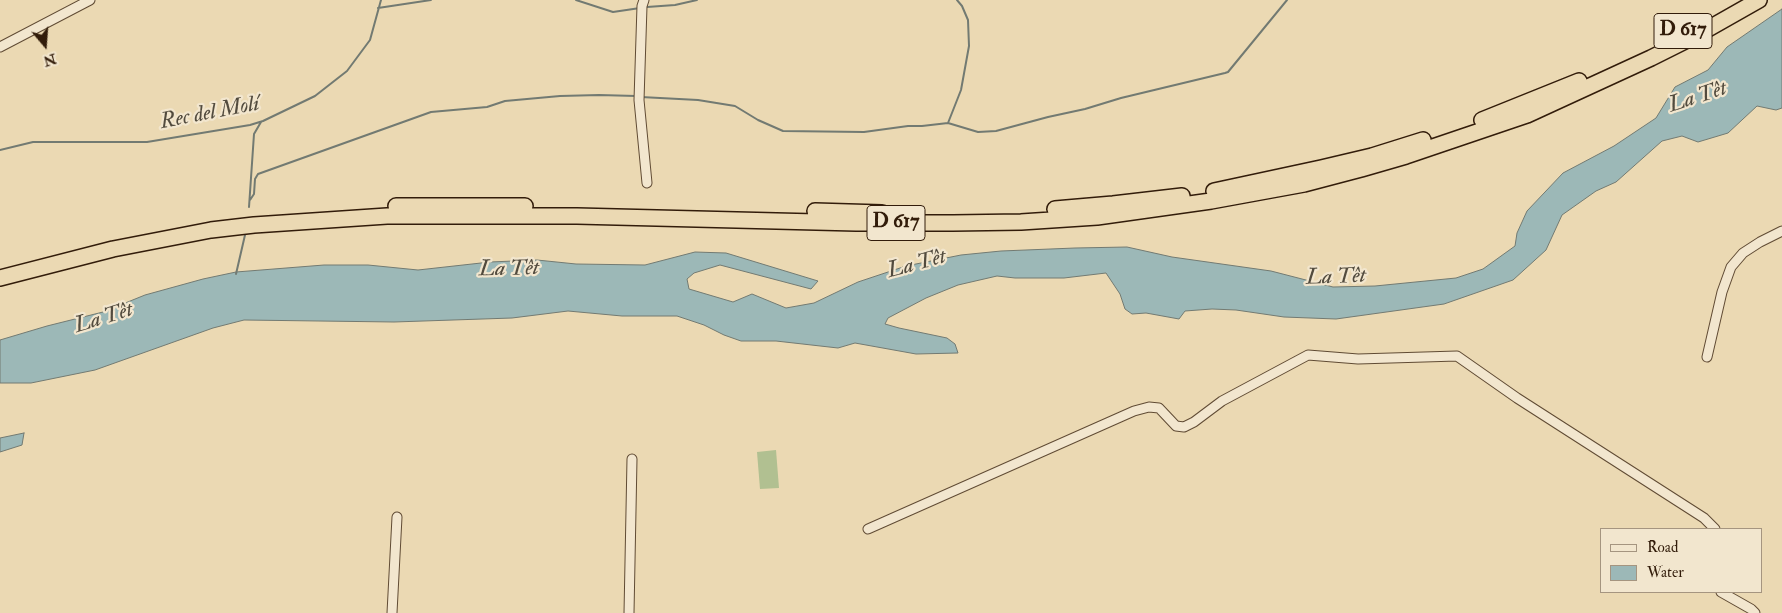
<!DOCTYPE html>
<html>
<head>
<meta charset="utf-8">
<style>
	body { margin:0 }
	#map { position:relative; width:1782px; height:613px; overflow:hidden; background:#ebd9b3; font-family:"IM FELL Double Pica",serif }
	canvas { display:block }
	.legend { position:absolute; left:1600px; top:528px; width:162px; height:65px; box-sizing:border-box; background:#f2e6ce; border:1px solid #a59580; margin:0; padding:6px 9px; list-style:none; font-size:15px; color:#321c0a }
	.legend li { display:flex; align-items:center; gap:10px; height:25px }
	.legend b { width:25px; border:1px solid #a59580 }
	.north { position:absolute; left:20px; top:20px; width:50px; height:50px; -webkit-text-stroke:4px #f2e6ce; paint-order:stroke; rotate:162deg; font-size:14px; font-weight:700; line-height:20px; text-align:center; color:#321c0a }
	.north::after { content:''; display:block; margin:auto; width:18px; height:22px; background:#321c0a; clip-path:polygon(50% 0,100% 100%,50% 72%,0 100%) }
</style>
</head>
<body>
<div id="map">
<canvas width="1782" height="613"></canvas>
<ul class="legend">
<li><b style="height:6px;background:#f2e6ce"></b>Road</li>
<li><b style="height:14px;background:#9cb8b7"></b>Water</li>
</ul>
<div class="north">N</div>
</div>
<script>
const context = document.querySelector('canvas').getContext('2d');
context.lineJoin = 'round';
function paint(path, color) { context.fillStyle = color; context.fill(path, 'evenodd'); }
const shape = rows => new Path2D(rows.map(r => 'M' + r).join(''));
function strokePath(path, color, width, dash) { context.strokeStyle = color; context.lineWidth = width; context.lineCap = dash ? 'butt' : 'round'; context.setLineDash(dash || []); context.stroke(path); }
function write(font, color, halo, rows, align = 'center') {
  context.font = font + ' "IM FELL Double Pica",serif'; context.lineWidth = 4.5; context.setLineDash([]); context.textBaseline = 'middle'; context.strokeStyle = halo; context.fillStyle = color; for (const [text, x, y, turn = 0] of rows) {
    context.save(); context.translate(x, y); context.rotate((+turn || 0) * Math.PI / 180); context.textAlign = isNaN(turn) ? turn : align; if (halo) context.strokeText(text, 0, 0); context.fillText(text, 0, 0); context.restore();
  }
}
paint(shape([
	[776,450,779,488,760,489,757,452]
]), '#b1c091');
const water = shape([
	[1782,9,1782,108,1776,110,1757,106,1728,133,1698,142,1682,136,1662,141,1616,182,1596,191,1562,215,1546,250,1513,280,1444,304,1336,319,1284,317,1236,310,1212,309,1185,311,1179,319,1146,313,1132,314,1125,309,1120,294,1106,273,1064,278,1015,278,997,276,958,285,926,298,888,318,885,324,899,328,947,338,955,344,958,353,916,354,855,343,838,348,776,341,741,341,724,335,704,325,677,316,622,316,568,311,512,318,394,322,244,320,213,328,95,370,31,383,0,383,0,340,47,326,103,312,145,295,203,279,236,272,324,265,368,265,418,270,490,262,537,260,576,264,645,265,695,252,726,253,818,281,811,289,720,265,694,273,687,279,689,289,733,302,752,294,786,308,814,303,858,282,906,266,961,255,1001,251,1075,248,1127,247,1172,257,1271,271,1333,287,1375,286,1456,278,1483,269,1515,246,1517,233,1527,211,1563,173,1614,146,1656,118,1675,87,1708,70,1727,47,1782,9],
	[24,433,22,445,0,452,0,438,24,433]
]);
paint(water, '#9cb8b7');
strokePath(water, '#727a72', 1);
strokePath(shape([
	[576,0,613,12,640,8],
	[647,7,675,5,697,0],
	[378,8,431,0],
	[641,97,698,100,735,106,758,120,783,131,864,132,908,126,922,126,948,123,978,132,996,131,1048,117,1085,109,1121,98,1225,73,1228,72,1287,0],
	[948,123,961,90,969,46,968,20,962,6,957,0],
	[0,150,33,142,147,142,250,125,263,121,315,96,347,71,370,40,381,0],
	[250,200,254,194,255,179,258,174,431,112,487,107,505,101,560,96,599,95,636,96],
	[249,207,254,134,261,122],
	[236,274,245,235]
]), '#727a72', 2);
const street = shape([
	[644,0,642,6,639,100,647,183],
	[0,47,90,0],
	[1707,357,1722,292,1731,267,1743,253,1760,242,1782,231],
	[868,529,1134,411,1149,407,1159,408,1176,426,1184,427,1194,422,1222,401,1308,355,1358,359,1457,356,1517,398,1704,518,1715,529],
	[1721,592,1751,609,1755,613],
	[392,613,397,517],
	[629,613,632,459]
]);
const highway = shape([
	[1482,120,1579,81],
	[1214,191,1321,168,1372,156,1423,140],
	[396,206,525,206],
	[1055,209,1113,204,1182,196],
	[815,211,882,213],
	[0,278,113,249,211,230,254,225,387,216,577,216,856,223,953,223,1021,222,1097,217,1211,201,1304,184,1361,169,1406,156,1527,115,1651,58,1699,34,1759,0]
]);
strokePath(street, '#604b34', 11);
strokePath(highway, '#321c0a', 18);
strokePath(street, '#f2e6ce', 9);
strokePath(highway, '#ebd9b3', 15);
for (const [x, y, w] of [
	[1683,31,58],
	[896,223,58]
]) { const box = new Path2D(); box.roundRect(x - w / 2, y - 17.5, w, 35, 4); context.fillStyle = '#f2e6ce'; context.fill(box); strokePath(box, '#321c0a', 1); }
write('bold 20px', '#321c0a', null, [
	["D 617",1683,31],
	["D 617",896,223]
]);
write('italic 22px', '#524b3e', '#f2e6ce', [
	["La Têt",1698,98,-18],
	["Rec del Molí",210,114,-11],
	["La Têt",917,265,-15],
	["La Têt",509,270,-1],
	["La Têt",1336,278,-2],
	["La Têt",104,319,-17]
]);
</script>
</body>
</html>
